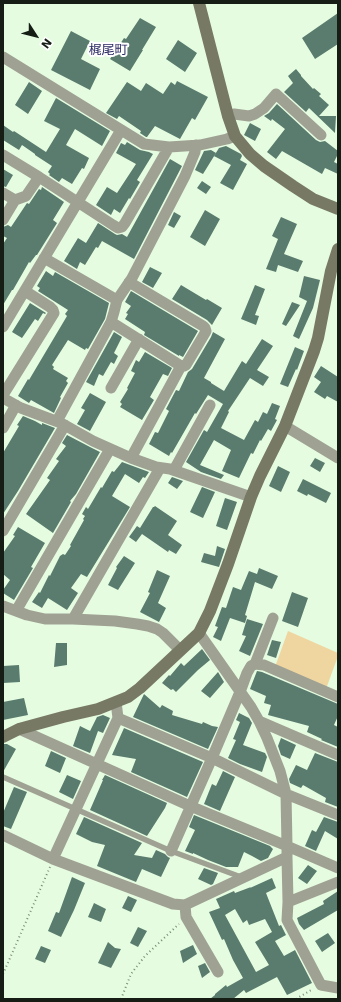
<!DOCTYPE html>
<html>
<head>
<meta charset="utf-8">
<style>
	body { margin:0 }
	#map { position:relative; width:341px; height:1002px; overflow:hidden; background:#e5fce0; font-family:"DejaVu Sans",sans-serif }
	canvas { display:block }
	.frame { position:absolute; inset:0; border:4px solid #151d14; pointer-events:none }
	.north { position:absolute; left:16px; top:16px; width:40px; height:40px; -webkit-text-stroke:3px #fff; paint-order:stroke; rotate:126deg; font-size:11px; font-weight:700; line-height:16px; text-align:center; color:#151d14 }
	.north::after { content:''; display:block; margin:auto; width:14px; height:18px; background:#151d14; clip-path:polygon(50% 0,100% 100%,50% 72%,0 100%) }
</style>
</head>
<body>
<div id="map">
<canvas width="341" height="1002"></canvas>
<div class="frame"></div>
<div class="north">N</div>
</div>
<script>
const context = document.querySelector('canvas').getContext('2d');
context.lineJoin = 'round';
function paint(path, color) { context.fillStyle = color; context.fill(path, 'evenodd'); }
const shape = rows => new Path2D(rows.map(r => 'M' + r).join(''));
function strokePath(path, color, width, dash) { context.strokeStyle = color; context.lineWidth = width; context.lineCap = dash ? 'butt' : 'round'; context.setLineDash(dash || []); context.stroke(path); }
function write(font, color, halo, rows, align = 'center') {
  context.font = font + ' "DejaVu Sans","Noto Sans JP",sans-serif'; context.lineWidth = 4; context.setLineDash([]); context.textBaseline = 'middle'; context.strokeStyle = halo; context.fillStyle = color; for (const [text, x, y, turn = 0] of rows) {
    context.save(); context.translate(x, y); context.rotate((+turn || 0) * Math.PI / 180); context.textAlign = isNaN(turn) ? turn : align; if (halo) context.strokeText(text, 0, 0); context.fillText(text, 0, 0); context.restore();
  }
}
paint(shape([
	[288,631,338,653,338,656,326,689,275,667]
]), '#efd5a0');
paint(shape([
	[338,13,338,44,315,59,302,38],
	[140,18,156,27,142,50,143,50,130,71,110,59,124,38,126,39],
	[71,31,90,41,81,59,100,69,90,90,51,70],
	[178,40,197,53,185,72,166,59],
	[296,69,301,75,301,76,313,89,314,88,321,94,319,96,329,105,319,116,336,116,335,133,309,108,306,112,284,92,293,83,288,76],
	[177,81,208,97,195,120,192,118,180,139,155,126,147,137,146,137,140,133,141,131,119,116,117,119,106,113,127,82,141,91,146,83,163,94,171,82,175,85],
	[29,82,42,91,28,114,15,105],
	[56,98,110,131,102,146,75,129,66,145,89,158,84,169,82,168,72,184,62,178,59,182,49,175,50,174,48,172,52,166,35,155,35,154,22,145,19,150,3,140,3,125,13,132,14,131,46,152,60,129,44,121],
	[277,104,316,140,320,142,325,141,338,151,338,154,334,162,338,164,338,174,325,168,322,174,282,151,276,159,267,152,285,129,272,119,271,121,264,116,269,113],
	[250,123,261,129,255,141,244,135],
	[127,142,140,150,149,152,153,154,137,180,140,182,130,199,129,198,120,213,114,209,111,215,96,205,107,187,117,193,136,164,116,153,121,143,125,145],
	[226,146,241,154,242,156,240,160,247,164,233,190,220,183,231,165,214,156,219,148],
	[211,150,216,153,203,174,195,170,204,151],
	[170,159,182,166,134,259,102,241,98,248,96,247,85,265,80,262,77,269,64,261,78,238,86,243,98,223,115,234,117,235,122,234,127,237],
	[3,169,13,175,6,187,3,186],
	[202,181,211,187,206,194,197,188],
	[42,187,64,202,53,220,57,223,37,255,36,255,30,263,29,262,13,290,12,290,3,305,3,244,7,238,3,236,3,227,8,225,11,227,27,203,29,204,39,189,41,190],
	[205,210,220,219,205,246,190,237],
	[174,212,181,216,174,228,168,225],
	[281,217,297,224,284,254,303,261,298,272,278,265,276,272,266,269,278,239,272,236],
	[150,267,162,273,153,288,142,282],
	[46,271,53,276,55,272,109,303,105,319,88,349,86,348,85,350,68,340,52,365,54,367,53,369,68,378,66,381,68,383,60,397,61,398,54,413,31,400,29,403,18,396,28,379,29,380,67,316,65,314,68,310,38,291,40,288,37,286],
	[304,276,320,280,313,308,299,339,293,336,307,301,299,297],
	[181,285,206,300,207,299,222,308,212,325,207,320,172,299],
	[255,285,265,289,255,315,259,316,256,325,241,319],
	[131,291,198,331,183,357,179,355,179,356,144,335,145,332,125,319,128,314,126,313,131,306,125,302],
	[292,302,300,305,286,326,282,324],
	[30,303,46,313,45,314,43,313,38,321,35,319,22,338,12,332],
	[114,332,122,337,114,353,118,356,114,364,111,362,103,376,99,374,94,386,86,382],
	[213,332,225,339,204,378,211,382,211,383,224,391,242,361,246,364,262,339,273,346,257,370,269,377,263,386,250,378,228,411,229,412,221,428,244,440,255,420,258,422,263,412,267,414,272,403,280,406,275,419,277,420,271,431,268,429,261,441,260,440,253,454,251,453,239,478,222,471,231,450,214,440,200,465,224,475,221,479,201,472,186,462,204,430,207,432,223,404,208,395,196,414,195,413,172,453,171,452,169,456,149,444,155,432,158,433,169,411,166,409,176,390,179,391,188,372,192,369,211,337],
	[295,347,304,351,297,370,296,369,288,387,280,384],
	[145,352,172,368,168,376,163,374,150,397,154,400,142,420,120,407,122,404,120,402,128,389,127,388,135,373,131,371,136,360,139,362],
	[321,366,338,377,338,402,327,396,325,399,314,392,321,382,314,377],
	[90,393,106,402,90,431,77,424,85,410,81,408],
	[23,416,35,421,42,425,42,423,55,428,18,491,3,514,3,453,19,426,17,425],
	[67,435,90,447,100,452,76,494,70,501,71,502,53,533,26,514,50,480,47,478,59,461,56,459,66,446,62,443],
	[315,458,325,463,320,472,310,466],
	[122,462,149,472,145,478,143,477,139,483,125,474,112,496,130,507,87,577,81,574,71,588,78,593,67,610,48,598,42,608,32,602,39,592,40,593,49,575,50,576,60,556,63,554,65,555,71,546,70,545,84,520,83,519,85,516,82,514,86,507,88,509,101,487,102,488,112,471,114,472],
	[278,466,290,472,281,492,269,486],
	[172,477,183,481,177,489,168,483],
	[303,479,331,493,326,503,308,494,307,496,297,491],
	[202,487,215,492,203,518,190,512],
	[225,498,237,502,227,530,216,526],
	[155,506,177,521,168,535,182,545,176,554,169,550,168,552,142,534,136,542,129,537,137,526,140,528,153,507,154,507],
	[18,527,45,543,31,567,33,568,14,600,3,593,3,590,10,580,3,574,3,553,15,536,13,535],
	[217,546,225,549,219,567,201,562,204,553,215,556],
	[124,556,135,563,118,590,108,585,117,568,116,567],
	[259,568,278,576,272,589,255,582,245,615,247,616,245,623,230,618,221,641,213,637,218,627,215,626,222,607,226,608,233,587,241,590,249,571,257,574],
	[157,570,170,576,158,603,166,608,159,622,140,612,150,593,148,592],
	[292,592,308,598,298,627,282,621],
	[247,619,263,624,250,656,239,651,246,636,242,635],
	[272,640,281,642,276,658,267,655],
	[56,643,67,643,67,665,54,667],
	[202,649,210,660,198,670,176,692,173,689,171,690,162,683,169,675,170,676,181,663,184,666],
	[19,665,20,682,3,683,3,666],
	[257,671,262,672,338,704,338,716,334,725,338,727,338,747,321,740,322,739,307,732,309,726,268,715,271,705,264,703,266,696,250,689],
	[218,672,224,682,210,698,201,691],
	[144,694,160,708,162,705,173,711,172,715,202,724,203,722,212,726,218,727,208,749,133,717],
	[24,698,28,715,3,720,3,702],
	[239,713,249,718,252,723,243,745,265,753,267,757,262,772,240,764,228,758,236,740,233,739,240,722,236,720],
	[103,715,110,718,103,733,98,731,90,753,73,746,80,726,90,731,97,717],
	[124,728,203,762,187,797,131,772,136,759,112,755],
	[281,738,296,745,290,759,281,755,278,746],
	[3,744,7,744,16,749,3,772],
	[51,751,66,758,60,773,45,766],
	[315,753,338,762,338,807,325,802,326,798,303,785,301,788,290,783,289,779,296,765,307,770],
	[223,771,235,777,220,811,204,804,212,784,216,786],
	[67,775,81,781,73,799,59,792],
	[105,775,167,803,165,808,147,836,90,810,103,780,102,780],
	[14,787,27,792,11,829,3,826,3,813],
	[194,815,270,846,273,849,268,858,261,861,252,856,244,852,238,867,226,867,208,860,193,853,193,854,185,851,195,830,189,827],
	[84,817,142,843,134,855,152,858,156,850,165,854,168,857,170,858,161,877,142,869,136,882,97,866,105,845,92,842,76,834],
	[324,817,338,822,338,839,325,831,316,851,305,846,312,830,316,832],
	[308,865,317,871,307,884,298,878],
	[204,868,218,873,213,884,211,885,198,879],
	[72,877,85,883,74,910,61,937,48,931,56,912,59,913],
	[272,878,276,888,266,893,279,926,281,925,286,935,275,941,284,956,295,950,312,983,287,995,277,977,246,993,244,990,233,999,210,999,215,995,215,994,226,985,227,987,243,978,233,960,224,939,222,940,209,912,220,908,216,899,234,891,235,893,251,887,250,888],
	[235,909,243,923,247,920,249,925,265,919,272,932,255,942,269,965,256,972,225,915],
	[338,891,338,910,304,930,299,924,297,918,324,904,323,901],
	[128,896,137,900,131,912,122,908],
	[94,903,106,909,101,922,88,917],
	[138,927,147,931,138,947,130,943],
	[328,933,335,943,322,952,315,941],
	[108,942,115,948,121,949,111,968,98,963],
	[193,945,197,954,183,963,180,951],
	[41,946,51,950,45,963,35,959],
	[205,963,210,972,202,978,198,966]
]), '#5a7c6e');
strokePath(shape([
	[3,974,50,867],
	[121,999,131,974,145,956,179,924],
	[296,999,313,989]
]), '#7d8c7a', 2, [1, 3]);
strokePath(shape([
	[3,777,171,851,241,877]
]), '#9fa193', 5.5);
strokePath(shape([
	[3,57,144,144,169,147,200,145,227,139,235,136],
	[228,116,234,114,249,116,255,114,264,108,276,94,321,135],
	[3,155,39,177],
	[3,193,15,200],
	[3,220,15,200,26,196,39,177,113,225,118,228,122,227,125,223,169,147],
	[44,258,117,300],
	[111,322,181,366,184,366,186,365,205,333,206,331,205,328,203,326,129,282],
	[3,327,121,130],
	[111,388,139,339],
	[3,395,54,313,53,310,50,307,25,291],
	[3,398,21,408,61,423,93,441,131,458,156,467,170,469,251,497],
	[57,421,111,322,114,312,117,300,132,278,185,176,195,152,196,145],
	[285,426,338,458],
	[3,428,16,405],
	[131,458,181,366],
	[174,470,210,405],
	[3,531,65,425],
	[3,606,27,615,45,619,73,619,115,621,137,624,148,626,157,629,163,633,180,650],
	[16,611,110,449],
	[73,619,160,468],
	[199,633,251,707,259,721,267,738,280,771,286,794,287,846,287,857,288,902,287,920,321,985,338,988],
	[255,664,273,618],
	[118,718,212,758,286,794,338,815],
	[259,721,338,755],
	[19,729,190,806,287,846,338,868],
	[3,835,53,859,173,904,185,905,287,857],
	[171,851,212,758,240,692,247,673,251,666,255,664,264,665,338,697],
	[53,859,118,718,116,702],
	[288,902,338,882],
	[185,905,186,917,218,972]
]), '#9fa193', 11);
strokePath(shape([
	[199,3,228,116,235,136,250,154,264,166,293,186,313,199,338,209],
	[3,737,19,729,63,717,98,709,128,697,140,688,199,633,210,611,228,564,251,497,260,476,285,426,314,351,318,338,331,271,338,249]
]), '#777965', 12);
write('13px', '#292862', '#fff', [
	["梶尾町",108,51]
]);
</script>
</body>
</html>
